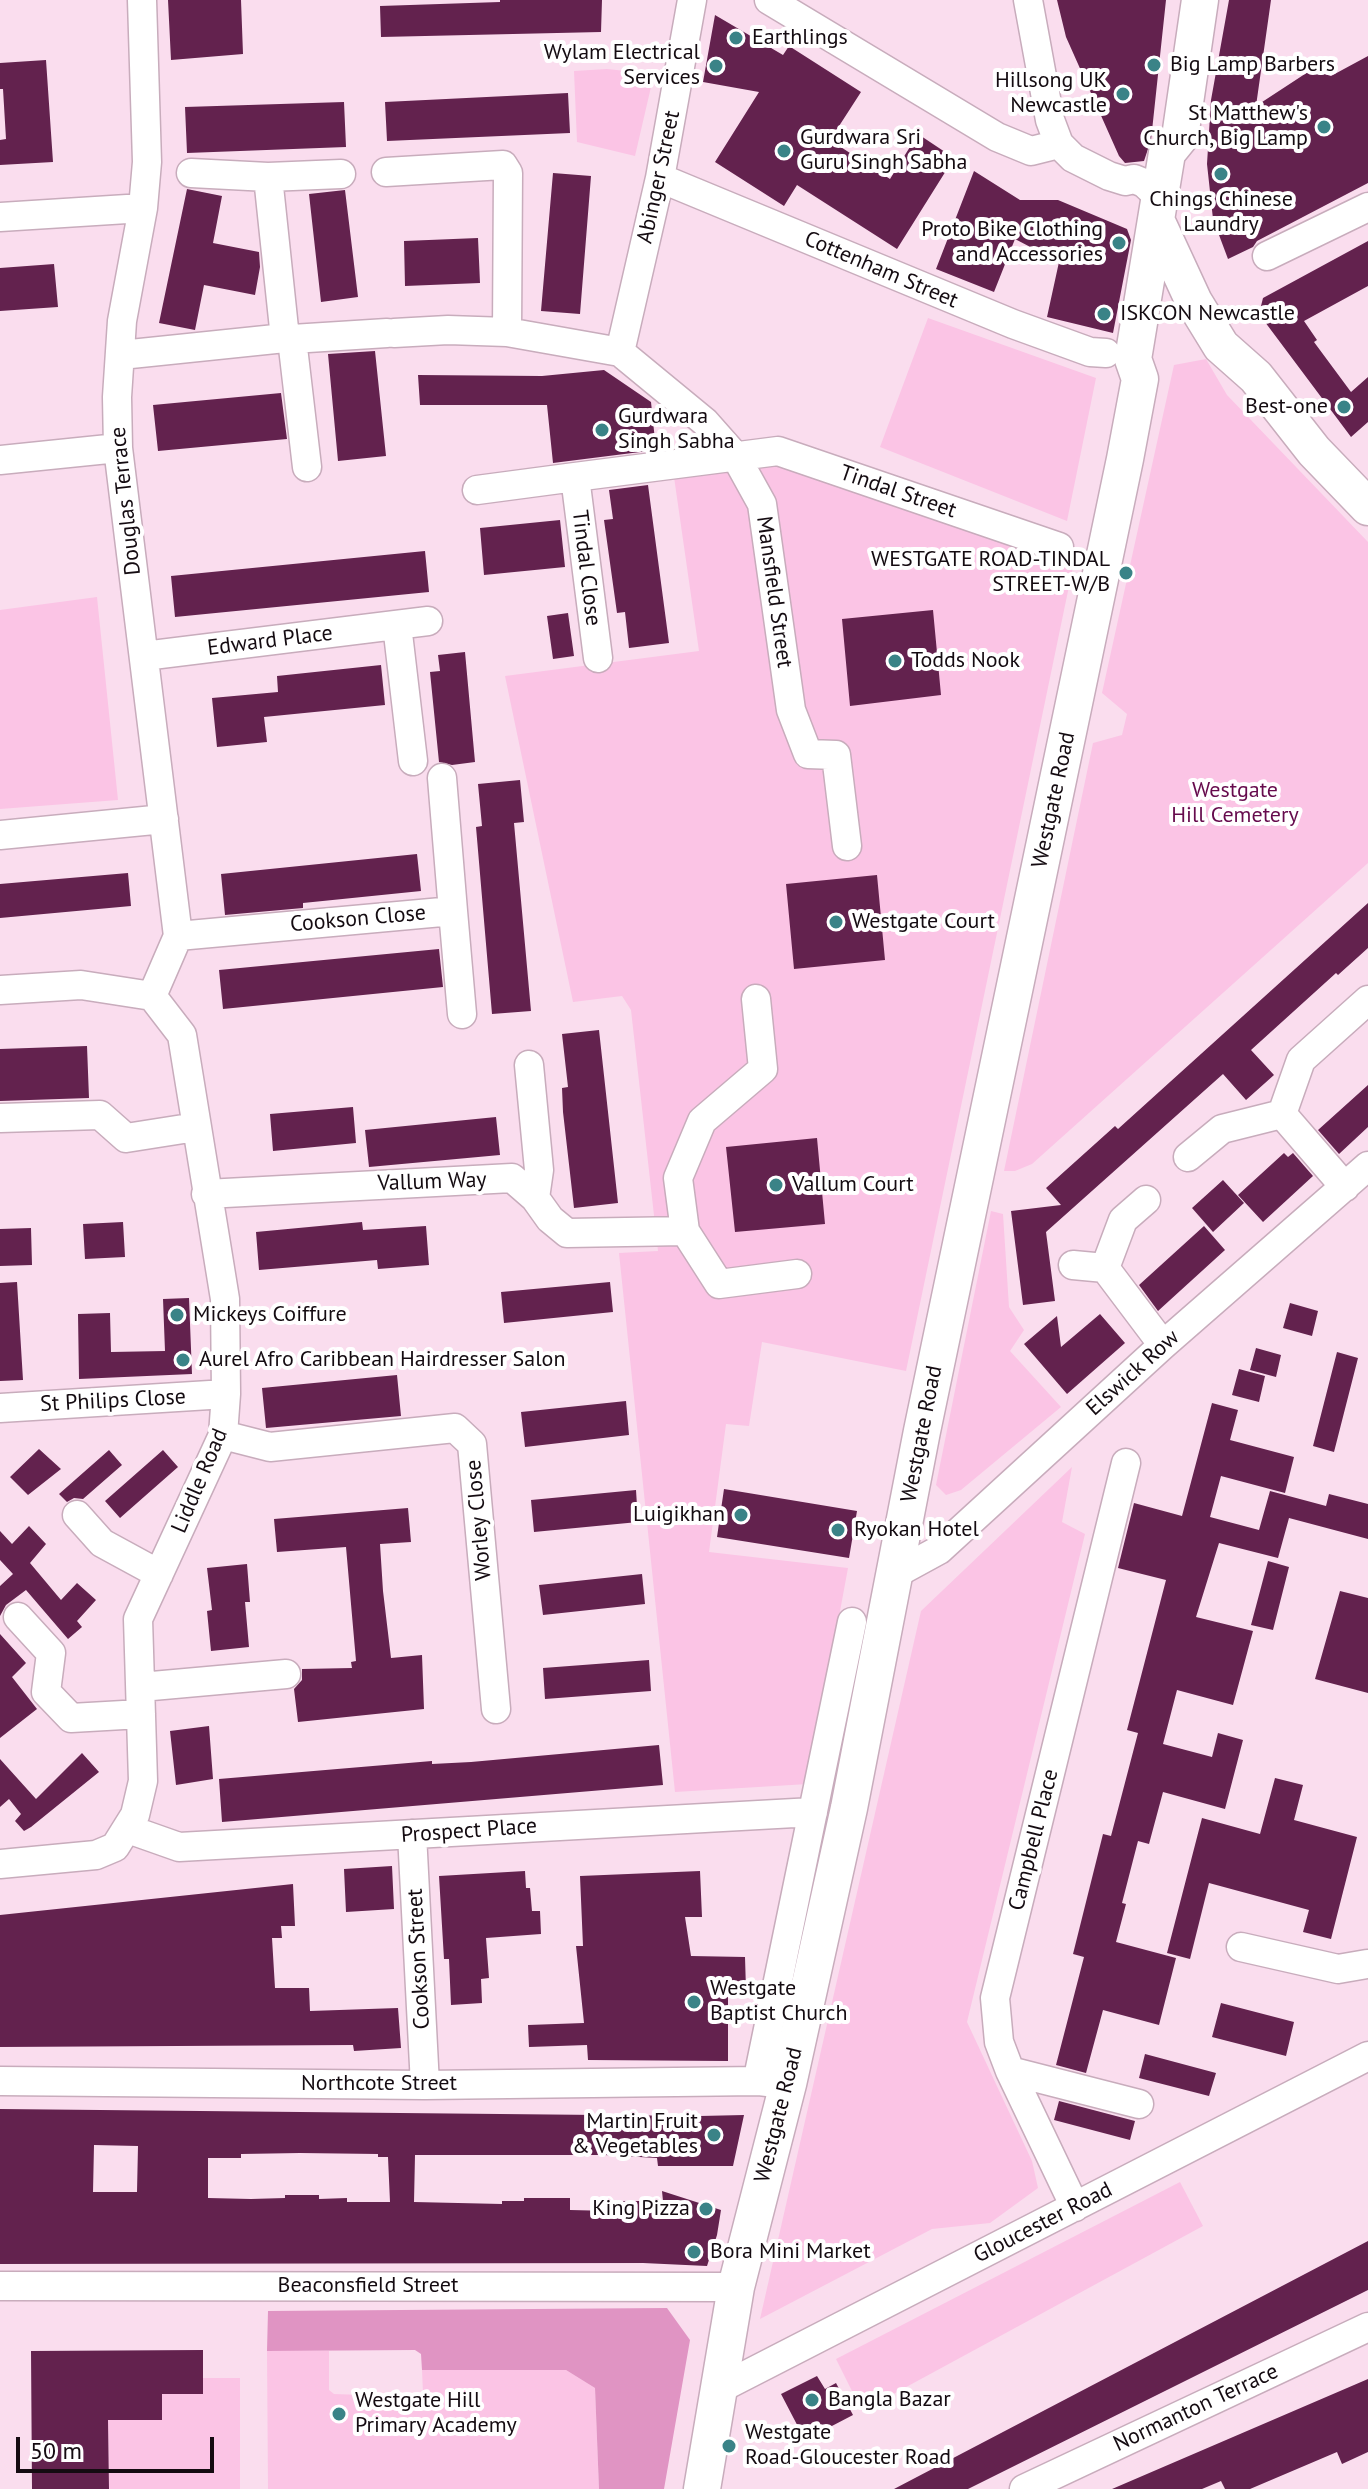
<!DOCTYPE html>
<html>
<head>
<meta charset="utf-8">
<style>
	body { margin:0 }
	#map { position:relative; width:1368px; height:2489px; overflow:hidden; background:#faddee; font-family:"PT Sans",sans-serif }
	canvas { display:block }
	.scale { position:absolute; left:16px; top:2437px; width:198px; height:36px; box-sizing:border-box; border:4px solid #140b11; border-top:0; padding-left:10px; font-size:24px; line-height:28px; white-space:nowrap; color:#140b11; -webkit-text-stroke:6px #fff; paint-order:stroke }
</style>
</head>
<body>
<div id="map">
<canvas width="1368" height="2489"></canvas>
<div class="scale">50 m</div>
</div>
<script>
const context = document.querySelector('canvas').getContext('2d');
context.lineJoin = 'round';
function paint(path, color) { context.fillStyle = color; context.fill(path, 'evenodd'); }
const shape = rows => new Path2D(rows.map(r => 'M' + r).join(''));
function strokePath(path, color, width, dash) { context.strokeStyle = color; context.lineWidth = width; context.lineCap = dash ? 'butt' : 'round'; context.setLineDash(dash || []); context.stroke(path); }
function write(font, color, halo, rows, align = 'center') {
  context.font = font + ' "PT Sans",sans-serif'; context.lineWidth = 8; context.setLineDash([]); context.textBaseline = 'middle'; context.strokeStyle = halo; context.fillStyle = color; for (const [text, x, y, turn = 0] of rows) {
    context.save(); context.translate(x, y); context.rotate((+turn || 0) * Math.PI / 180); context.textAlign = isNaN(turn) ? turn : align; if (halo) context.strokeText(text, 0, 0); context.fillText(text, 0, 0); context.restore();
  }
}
paint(shape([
	[607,69,654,74,635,156,577,142,574,71],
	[928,318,1096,378,1067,521,880,447],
	[1206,359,1227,395,1368,542,1368,863,1032,1164,1015,1171,1004,1171,1093,743,1122,735,1127,714,1102,693,1174,365],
	[787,465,1073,567,906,1371,762,1342,749,1426,726,1424,709,1552,848,1568,808,1784,675,1792,619,1253,658,1251,631,1010,622,996,573,1002,505,676,699,651,674,477],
	[97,597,118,800,0,809,0,610],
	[991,1211,1003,1214,1009,1307,1024,1330,1010,1351,1061,1407,961,1490,946,1495,936,1485],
	[1072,1467,1062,1522,1085,1534,967,2022,1032,2161,1038,2188,990,2223,932,2229,760,2319,921,1611],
	[1180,2182,1203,2226,862,2411,836,2359],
	[267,2351,329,2351,329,2390,334,2394,419,2397,423,2393,422,2370,566,2370,595,2388,599,2489,268,2489],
	[203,2378,240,2378,240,2489,109,2489,108,2420,162,2394,203,2394]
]), '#fbc4e5');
paint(shape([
	[667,2308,690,2340,664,2489,599,2489,595,2388,566,2370,422,2370,421,2354,415,2350,267,2351,268,2311]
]), '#e094c3');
paint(shape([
	[168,0,241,0,243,54,171,60],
	[500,0,602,0,601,32,381,37,380,6,500,2],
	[1057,0,1166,0,1151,140,1144,161,1125,163,1119,156,1066,37],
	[1229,0,1271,0,1256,106,1311,70,1331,76,1368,56,1368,183,1257,241,1253,247,1228,259,1213,219,1207,164,1211,100],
	[715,15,783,55,789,46,861,92,830,140,890,179,918,134,954,158,897,249,797,185,784,206,715,162,759,92,703,82],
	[46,60,53,162,0,165,0,140,6,139,3,89,0,89,0,63],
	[568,93,570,133,387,141,385,102],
	[344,102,346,147,187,153,185,107],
	[974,171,1020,200,1058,200,1127,229,1131,240,1113,333,1047,317,1059,262,1015,239,994,292,936,269],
	[553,173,591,176,580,314,541,311],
	[187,189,222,196,213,243,259,252,260,267,255,295,204,285,195,330,159,323],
	[345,190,358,297,321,302,309,194],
	[478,238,480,283,405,286,404,241],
	[1368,241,1368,286,1304,321,1317,340,1314,342,1351,392,1368,377,1368,422,1351,437,1259,314,1263,298],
	[54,264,58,307,0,311,0,268],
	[375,351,386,456,338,461,328,354],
	[604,370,651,402,656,450,553,463,547,405,420,405,418,375,542,376],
	[281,393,287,439,158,451,153,405],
	[648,485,669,643,629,648,625,612,617,613,604,520,613,519,609,490],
	[560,520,565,567,484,575,480,528],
	[425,551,429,592,175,617,171,576],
	[933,610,941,695,850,706,842,619],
	[568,613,574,656,553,659,547,616],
	[465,652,475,762,452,765,439,762,430,672,440,671,438,655],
	[381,665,385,705,264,717,267,742,217,747,212,698,278,692,277,676],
	[520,780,524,822,514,823,531,1011,492,1014,476,827,482,826,478,784],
	[417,854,421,891,303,903,303,908,225,915,221,874],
	[128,873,131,906,0,918,0,884],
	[877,875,885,960,794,969,786,884],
	[1368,903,1368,948,1338,975,1336,973,1251,1050,1274,1075,1246,1100,1223,1074,1046,1232,1055,1301,1023,1305,1011,1211,1061,1205,1046,1188,1115,1126,1118,1129],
	[439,949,443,987,223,1009,219,970],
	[599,1030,618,1203,574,1208,563,1112,562,1088,568,1087,562,1034],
	[87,1046,89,1098,0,1101,0,1049],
	[1368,1085,1368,1127,1339,1154,1318,1130],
	[353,1107,356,1143,273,1151,270,1114],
	[496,1117,500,1155,369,1167,365,1130],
	[817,1138,825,1224,735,1232,726,1147],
	[1284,1153,1288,1157,1293,1153,1313,1176,1263,1222,1238,1195],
	[1223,1180,1244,1203,1213,1232,1192,1208],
	[123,1222,125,1257,85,1259,83,1224],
	[362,1222,363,1230,426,1226,429,1265,378,1269,377,1260,259,1270,256,1232],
	[1204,1226,1225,1250,1158,1311,1139,1285],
	[31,1228,32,1265,0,1266,0,1229],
	[17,1282,23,1380,0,1381,0,1283],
	[610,1282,613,1312,504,1323,501,1292],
	[189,1298,192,1374,79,1379,78,1314,110,1313,111,1352,165,1351,163,1299],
	[1290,1303,1318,1311,1312,1336,1283,1328],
	[1100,1314,1125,1343,1067,1394,1024,1344,1057,1316,1061,1347],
	[1256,1348,1281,1355,1276,1377,1250,1370],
	[1337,1352,1358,1358,1334,1452,1313,1446],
	[1239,1369,1265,1376,1259,1402,1232,1395],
	[397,1375,401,1416,266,1428,262,1388],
	[626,1401,629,1435,525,1447,521,1412],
	[1212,1403,1238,1410,1230,1440,1294,1457,1285,1493,1221,1476,1210,1517,1259,1530,1270,1491,1326,1506,1329,1494,1368,1504,1368,1539,1289,1518,1278,1558,1219,1543,1196,1617,1253,1631,1233,1705,1177,1690,1163,1744,1212,1757,1218,1733,1243,1740,1225,1809,1163,1792,1149,1844,1138,1841,1122,1903,1126,1904,1116,1942,1176,1958,1159,2025,1103,2010,1086,2073,1056,2065,1084,1957,1073,1954,1103,1834,1111,1836,1138,1733,1127,1730,1166,1580,1118,1568,1134,1503,1182,1516],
	[39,1449,61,1469,28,1495,10,1477],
	[109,1450,122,1465,83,1499,74,1498,67,1502,59,1494],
	[163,1450,178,1467,120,1518,105,1501],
	[724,1489,857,1511,849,1558,717,1537],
	[636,1490,638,1522,534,1532,531,1500],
	[408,1508,411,1542,380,1544,383,1591,391,1658,422,1655,424,1709,298,1722,294,1689,302,1680,302,1669,352,1668,351,1662,356,1661,346,1547,277,1552,274,1519],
	[29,1526,46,1544,30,1563,61,1600,77,1583,96,1600,77,1621,82,1627,68,1639,26,1590,6,1605,0,1616,0,1586,13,1574,0,1560,0,1531,12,1544],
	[1268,1561,1289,1567,1273,1630,1251,1625],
	[247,1564,250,1602,245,1602,249,1647,211,1651,207,1611,212,1610,207,1568],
	[642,1574,645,1604,543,1615,539,1585],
	[1340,1591,1368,1598,1368,1693,1315,1679],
	[0,1634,26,1663,12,1677,37,1709,0,1738],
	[649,1660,651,1691,545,1699,543,1668],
	[209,1726,213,1779,176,1785,170,1731],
	[659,1745,663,1785,222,1822,219,1779,432,1761,432,1764,471,1762],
	[82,1753,99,1772,31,1827,24,1831,15,1821,21,1814,9,1799,0,1807,0,1759,36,1799],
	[1275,1778,1303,1785,1294,1820,1357,1837,1331,1939,1303,1932,1309,1910,1209,1883,1190,1959,1167,1953,1202,1818,1260,1834],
	[392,1866,394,1909,346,1912,344,1869],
	[525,1871,526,1888,530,1888,532,1911,540,1911,541,1934,486,1938,489,1978,481,1979,482,2003,451,2005,449,1959,444,1959,439,1876],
	[700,1871,702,1917,685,1917,691,1956,745,1957,746,1990,728,1991,728,2061,588,2060,587,2045,529,2047,528,2025,584,2023,576,1946,583,1946,580,1876],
	[293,1884,295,1926,281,1926,282,1938,272,1938,275,1988,309,1988,310,2011,398,2008,401,2048,354,2051,353,2045,0,2047,0,1915],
	[1221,2003,1294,2022,1286,2056,1212,2037],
	[1145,2054,1216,2073,1209,2096,1139,2078],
	[1059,2101,1135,2121,1130,2140,1054,2120],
	[0,2109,700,2116,744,2115,733,2166,658,2166,657,2158,604,2155,415,2155,414,2202,502,2204,502,2201,524,2201,524,2198,570,2198,570,2210,612,2211,612,2201,663,2201,662,2191,721,2210,717,2235,707,2266,643,2263,0,2264],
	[94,2145,138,2146,137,2192,93,2192],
	[300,2153,378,2154,378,2157,388,2157,390,2202,347,2202,347,2198,319,2199,319,2195,285,2195,285,2198,251,2199,208,2198,208,2158,241,2158,241,2154],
	[1368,2241,1368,2290,968,2489,894,2489],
	[203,2350,203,2394,162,2394,162,2420,108,2420,109,2489,32,2489,31,2351],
	[817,2376,825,2389,836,2383,853,2415,805,2440,781,2394],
	[1368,2379,1368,2452,1342,2464,1337,2452,1250,2489,1225,2489,1221,2481,1202,2489,1112,2489]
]), '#63224e');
const minor = shape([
	[142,0,147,162,143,208,122,321,117,397,118,448,178,936,152,996],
	[769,0,997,137,1031,151,1059,144],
	[1028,0,1050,120,1059,144,1073,158,1109,176,1125,181,1134,179,1144,183,1161,199],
	[386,172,503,165,508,173,507,332],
	[191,173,268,177,341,174],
	[268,177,285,338],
	[660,178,1013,324,1090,352,1106,353],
	[0,217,143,208],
	[1267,256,1368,207],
	[394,333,448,330,507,332,620,352,705,422,736,457,762,504,791,710,808,754,836,755,847,846],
	[292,339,307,467],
	[620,352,660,178,692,0],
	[121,355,285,338,292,339,387,333],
	[0,460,118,448],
	[477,490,575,477],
	[397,625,413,761],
	[144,656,428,621],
	[598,658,575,477,778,451,1059,547],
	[0,835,164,819],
	[453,911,462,1014],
	[178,936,453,911,442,778],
	[0,990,81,985,152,996],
	[529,1065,539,1170,535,1198],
	[0,1118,100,1115,126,1138,196,1127],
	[1188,1157,1222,1129,1282,1114],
	[1345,1187,1282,1114,1301,1060,1368,1000],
	[206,1194,512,1178,535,1198,550,1219,567,1233,685,1231,719,1284,797,1274],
	[1146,1200,1123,1220,1105,1268,1163,1345],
	[685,1231,678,1178,702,1121,763,1069,756,999],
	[1073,1265,1105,1268],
	[0,1408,226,1394],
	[223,1435,270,1447,455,1428,472,1444,496,1709],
	[77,1515,102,1543,159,1574],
	[895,1574,939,1550,1163,1345,1368,1166],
	[18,1617,51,1653,46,1692,71,1718,141,1714],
	[141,1687,286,1674],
	[128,1829,179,1847,813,1812],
	[412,1834,425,2085],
	[0,1864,96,1855,115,1847,135,1815,143,1781,138,1619,223,1435,226,1394,225,1299,182,1035,152,996],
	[1241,1947,1338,1969,1367,1964],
	[1010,2071,1139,2104],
	[0,2081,425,2085,759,2081],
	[776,2083,759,2081,759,2073,852,1622],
	[1075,2207,1010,2071,999,2042,995,1998,1126,1463],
	[0,2286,736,2287],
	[717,2390,1368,2056],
	[1024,2489,1368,2327]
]);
const major = shape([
	[1157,222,1194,302,1221,346,1256,377,1314,451,1368,507],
	[702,2489,736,2287,788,2084,849,1808,922,1431,1125,459,1140,379,1133,359,1167,153,1180,137,1200,0]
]);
strokePath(minor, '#c8acbc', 31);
strokePath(major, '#c8acbc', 39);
strokePath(minor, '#fff', 28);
strokePath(major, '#fff', 36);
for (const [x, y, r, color] of [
	[736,38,8,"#3a8387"],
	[1154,65,8,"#3a8387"],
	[716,66,8,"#3a8387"],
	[1123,94,8,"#3a8387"],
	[1324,127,8,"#3a8387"],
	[784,151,8,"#3a8387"],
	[1221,174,8,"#3a8387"],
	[1119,243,8,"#3a8387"],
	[1104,314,8,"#3a8387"],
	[1344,407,8,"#3a8387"],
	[602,430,8,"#3a8387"],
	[1126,573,8,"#3a8387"],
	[895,661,8,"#3a8387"],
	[836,922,8,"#3a8387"],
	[776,1185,8,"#3a8387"],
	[177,1315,8,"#3a8387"],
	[183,1360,8,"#3a8387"],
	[741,1515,8,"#3a8387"],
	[838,1530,8,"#3a8387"],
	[694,2002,8,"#3a8387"],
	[714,2135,8,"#3a8387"],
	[706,2209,8,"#3a8387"],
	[694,2252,8,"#3a8387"],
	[812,2400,8,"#3a8387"],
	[339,2414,8,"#3a8387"],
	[729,2446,8,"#3a8387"]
]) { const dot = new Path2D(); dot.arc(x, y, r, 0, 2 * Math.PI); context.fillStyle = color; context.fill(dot); strokePath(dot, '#fff', 3); }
write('22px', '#140b11', '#fff', [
	["Earthlings",752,38],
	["Wylam Electrical",700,53,"right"],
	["Services",700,78,"right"],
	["Big Lamp Barbers",1170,65],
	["Hillsong UK",1107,81,"right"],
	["Newcastle",1107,106,"right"],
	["St Matthew's",1308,114,"right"],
	["Church, Big Lamp",1308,139,"right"],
	["Gurdwara Sri",800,138],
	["Guru Singh Sabha",800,163],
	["Chings Chinese",1221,200,"center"],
	["Laundry",1221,225,"center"],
	["Proto Bike Clothing",1103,230,"right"],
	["and Accessories",1103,255,"right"],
	["ISKCON Newcastle",1120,314],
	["Best-one",1328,407,"right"],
	["Gurdwara",618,417],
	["Singh Sabha",618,442],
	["WESTGATE ROAD-TINDAL",1110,560,"right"],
	["STREET-W/B",1110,585,"right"],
	["Todds Nook",911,661],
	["Westgate Court",852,922],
	["Vallum Court",792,1185],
	["Mickeys Coiffure",193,1315],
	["Aurel Afro Caribbean Hairdresser Salon",199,1360],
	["Luigikhan",725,1515,"right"],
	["Ryokan Hotel",854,1530],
	["Westgate",710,1989],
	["Baptist Church",710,2014],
	["Martin Fruit",698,2122,"right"],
	["& Vegetables",698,2147,"right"],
	["King Pizza",690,2209,"right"],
	["Bora Mini Market",710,2252],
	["Bangla Bazar",828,2400],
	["Westgate Hill",355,2401],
	["Primary Academy",355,2426],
	["Westgate",745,2433],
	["Road-Gloucester Road",745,2458]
], 'left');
write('22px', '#140b11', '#fff', [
	["Abinger Street",659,177,-78],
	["Cottenham Street",881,270,23],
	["Tindal Street",898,492,19],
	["Douglas Terrace",126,501,-96],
	["Tindal Close",586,568,83],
	["Mansfield Street",774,592,82],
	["Edward Place",270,641,-7],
	["Westgate Road",1054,800,-78],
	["Cookson Close",358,919,-5],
	["Vallum Way",432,1182,-2],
	["Elswick Row",1133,1373,-42],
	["St Philips Close",113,1401,-3],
	["Westgate Road",922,1434,-79],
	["Liddle Road",200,1481,-67],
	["Worley Close",479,1520,-95],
	["Prospect Place",469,1831,-4],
	["Campbell Place",1034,1840,-76],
	["Cookson Street",419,1959,-93],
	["Northcote Street",379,2084],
	["Westgate Road",779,2115,-76],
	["Gloucester Road",1043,2223,-27],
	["Beaconsfield Street",368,2286],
	["Normanton Terrace",1196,2408,-25]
]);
write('22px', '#660b4d', '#fff', [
	["Westgate",1235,791],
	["Hill Cemetery",1235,816]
]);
</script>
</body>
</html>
